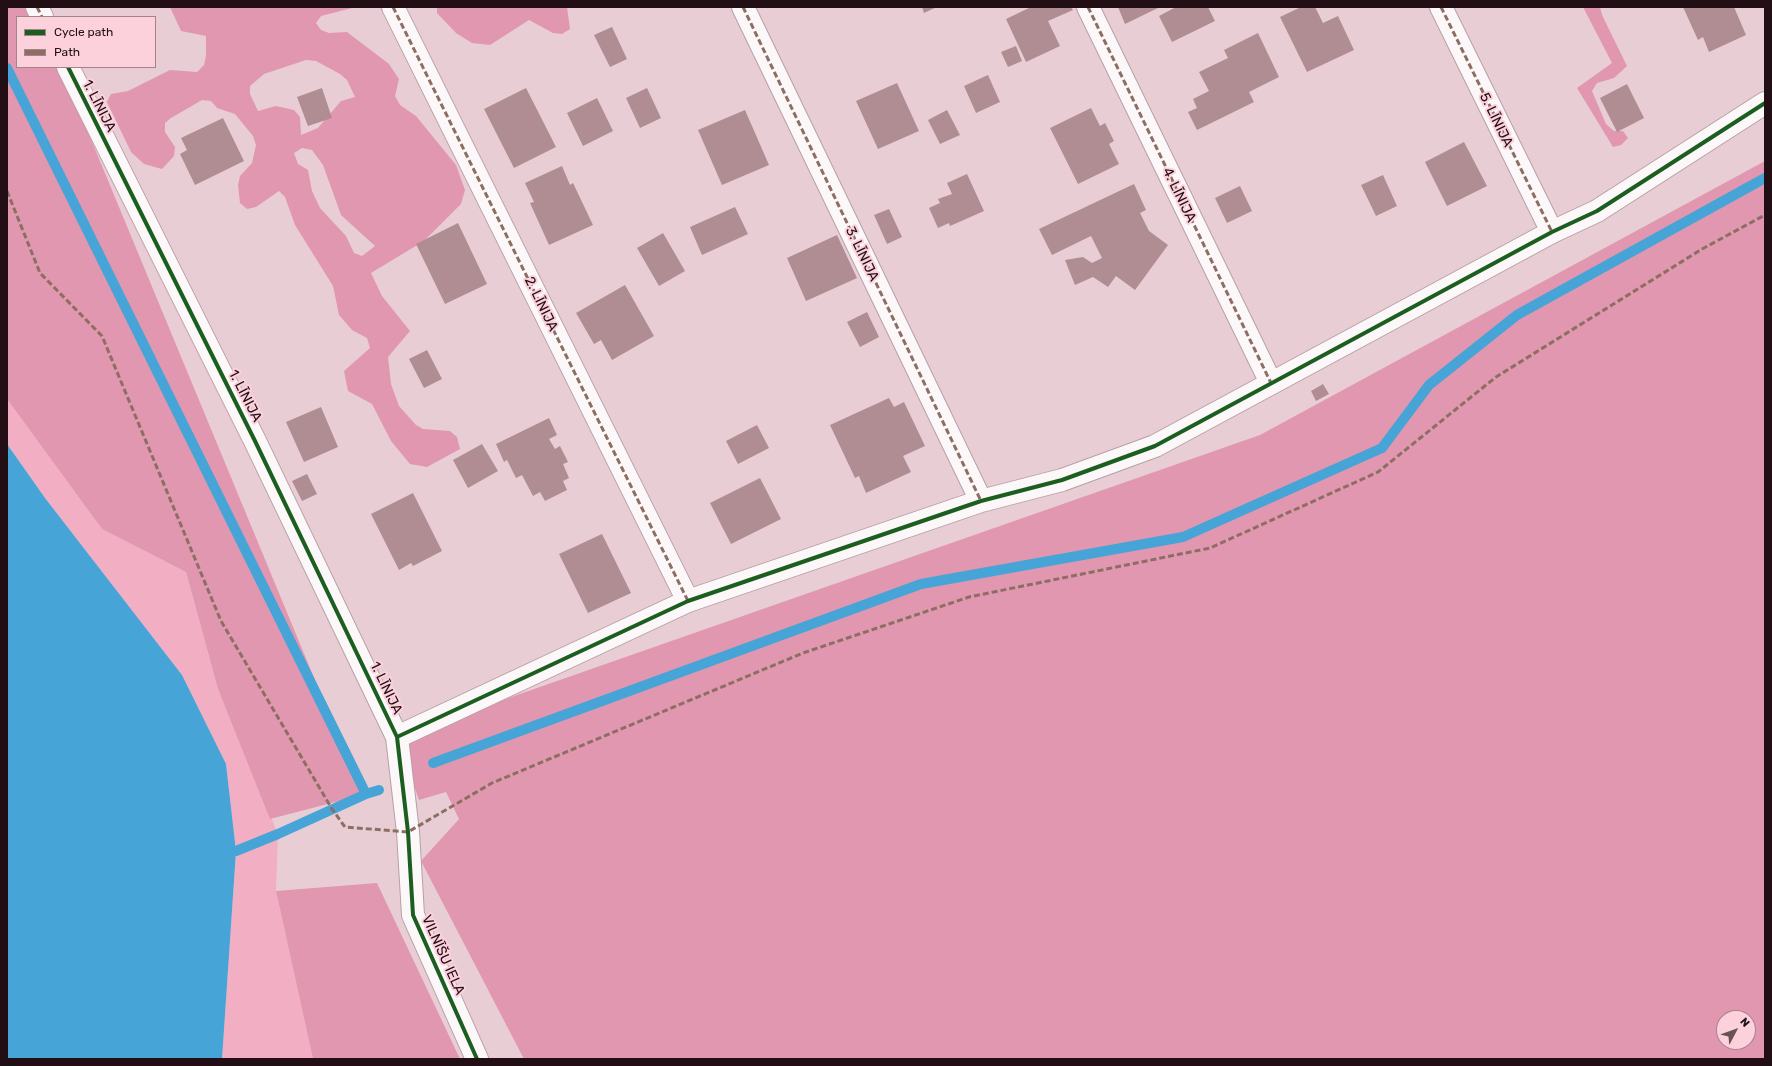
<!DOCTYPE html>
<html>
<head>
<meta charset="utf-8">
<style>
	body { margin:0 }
	#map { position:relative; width:1772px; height:1066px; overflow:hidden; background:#e9cdd5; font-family:Rubik,sans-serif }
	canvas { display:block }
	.frame { position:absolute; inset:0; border:8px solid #210f15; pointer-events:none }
	.legend { position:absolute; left:16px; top:16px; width:140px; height:52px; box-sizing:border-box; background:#fcd1dc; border:1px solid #a4838c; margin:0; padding:5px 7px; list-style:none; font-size:12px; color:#210f15 }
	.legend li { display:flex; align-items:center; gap:8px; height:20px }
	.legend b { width:20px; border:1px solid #a4838c }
	.north { position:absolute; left:1716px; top:1010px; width:40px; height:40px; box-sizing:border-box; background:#fcd1dc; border:1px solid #a4838c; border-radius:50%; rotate:49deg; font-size:11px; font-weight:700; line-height:16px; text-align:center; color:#210f15 }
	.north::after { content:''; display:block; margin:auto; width:14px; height:18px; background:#675258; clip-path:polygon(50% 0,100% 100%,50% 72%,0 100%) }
</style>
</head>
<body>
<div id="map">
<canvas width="1772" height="1066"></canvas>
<div class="frame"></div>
<ul class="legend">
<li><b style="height:5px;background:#1b5e20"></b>Cycle path</li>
<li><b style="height:5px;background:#8d6e63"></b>Path</li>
</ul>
<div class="north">N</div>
</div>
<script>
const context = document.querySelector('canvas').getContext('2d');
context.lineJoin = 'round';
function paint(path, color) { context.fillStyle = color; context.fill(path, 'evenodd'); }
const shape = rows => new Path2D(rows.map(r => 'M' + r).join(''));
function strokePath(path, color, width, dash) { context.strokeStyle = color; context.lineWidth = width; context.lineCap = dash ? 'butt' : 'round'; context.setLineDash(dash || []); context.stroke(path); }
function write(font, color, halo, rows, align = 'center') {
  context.font = font + ' Rubik,sans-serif'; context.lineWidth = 4; context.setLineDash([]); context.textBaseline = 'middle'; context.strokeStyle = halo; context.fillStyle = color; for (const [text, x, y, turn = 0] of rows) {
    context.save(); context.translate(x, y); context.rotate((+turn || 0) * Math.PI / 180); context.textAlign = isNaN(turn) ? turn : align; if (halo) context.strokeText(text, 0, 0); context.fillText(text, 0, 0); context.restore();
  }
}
paint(shape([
	[7,399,102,529,186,572,218,689,278,834,276,891,313,1059,222,1059,236,851,226,764,182,675,45,498,7,444]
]), '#f2afc3');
paint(shape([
	[7,7,36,7,40,17,17,17,17,67,61,67,339,738,366,794,270,819,218,689,186,572,102,529,7,399],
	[170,7,356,7,321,16,316,23,321,30,329,33,347,32,389,64,399,79,395,96,400,105,416,116,456,165,465,190,461,204,424,241,371,273,382,296,410,331,388,357,391,384,399,406,416,425,423,429,450,431,457,437,460,449,427,467,410,464,391,441,372,404,348,391,344,371,370,348,367,338,352,330,339,315,333,286,295,225,285,197,279,191,256,207,247,209,240,203,238,185,240,176,252,163,256,145,253,136,235,114,217,108,211,101,202,100,171,118,165,123,165,132,175,147,174,156,162,169,144,164,131,152,107,102,111,94,128,91,170,70,197,72,204,65,206,56,206,36,181,31],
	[306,60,316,61,340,74,347,80,355,97,341,101,318,128,301,135,300,117,294,110,276,106,258,111,250,94,250,86,264,74],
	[302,148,312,150,323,165,341,215,375,246,362,256,354,253,346,236,320,208,312,191,308,170,298,164,294,153],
	[437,7,567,7,570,29,562,34,553,33,529,20,490,45,472,43,456,33,437,13],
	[1583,7,1600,7,1602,15,1627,66,1614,78,1597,83,1592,91,1606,124,1614,131,1623,131,1628,138,1621,145,1613,147,1577,88,1612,63],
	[1765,161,1765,1059,524,1059,421,861,459,819,446,792,419,800,397,737,1260,435],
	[1724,1018,1748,1018,1748,1042,1724,1042],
	[377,883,460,1059,313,1059,276,891]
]), '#e197af');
paint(shape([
	[7,444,45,498,182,675,226,764,236,851,222,1059,7,1059]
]), '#47a4d7');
strokePath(shape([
	[7,68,366,794],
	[433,763,921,584,1183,537,1382,448,1429,385,1517,315,1765,178],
	[236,851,278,834,366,794,379,790]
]), '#47a4d7', 10);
paint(shape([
	[922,7,937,7,924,13],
	[1031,7,1071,7,1073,10,1048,21,1060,46,1026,62,1006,19],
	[1118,7,1160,7,1125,24],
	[1176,7,1208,7,1215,21,1172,42,1159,16],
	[1301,7,1315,7,1323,23,1338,16,1354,50,1307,72,1280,17],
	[1683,7,1734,7,1746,35,1709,52,1703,37,1698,40],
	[612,27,627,59,610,67,594,35],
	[1258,33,1279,77,1249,92,1254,102,1197,130,1188,112,1197,108,1193,99,1209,91,1199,72,1228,58,1224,50],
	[1016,46,1022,61,1008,67,1001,52],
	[988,75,1000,102,976,113,964,86],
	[897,83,919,131,878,149,856,101],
	[1627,84,1644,118,1617,132,1600,98],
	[322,88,332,118,308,126,297,97],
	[526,88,556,147,514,168,484,109],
	[647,88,661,118,640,128,626,98],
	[597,98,613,131,583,146,567,113],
	[1091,108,1100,126,1105,123,1114,141,1109,144,1119,164,1078,184,1050,128],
	[745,110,769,165,722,185,698,130],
	[947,110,960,135,940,144,928,120],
	[223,118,244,161,195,185,180,154,187,150,181,138],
	[1464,142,1487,186,1447,206,1425,162],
	[562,166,570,185,573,183,593,225,549,245,530,203,534,202,525,183],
	[967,174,984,211,950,226,949,223,938,228,929,208,940,203,938,199,952,194,947,183],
	[1383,175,1397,206,1376,216,1361,185],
	[1134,184,1146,210,1140,213,1149,231,1168,245,1135,290,1116,276,1108,287,1093,277,1075,285,1065,260,1083,257,1092,263,1102,258,1091,236,1052,255,1039,229],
	[1240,186,1252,211,1227,223,1215,198],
	[735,207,748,234,702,255,690,227],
	[889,209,902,237,887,244,874,215],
	[458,223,487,284,445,304,416,244],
	[663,233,685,271,659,286,637,248],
	[837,235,857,278,806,301,787,258],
	[625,285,654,336,612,360,601,340,594,344,576,313],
	[867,312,879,337,860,347,847,322],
	[427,350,442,379,424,388,409,359],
	[1323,384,1329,394,1316,401,1311,391],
	[889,398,894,407,904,402,925,446,903,456,911,472,866,493,859,476,855,478,830,425],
	[321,407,338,447,304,462,286,422],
	[549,418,557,435,549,439,555,449,560,446,568,462,563,464,569,478,563,481,567,490,545,501,540,492,533,496,522,475,516,478,507,460,504,462,496,444],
	[757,425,769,448,738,464,726,441],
	[482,444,498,471,468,488,453,460],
	[307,474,317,494,302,501,292,481],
	[760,478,781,519,731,544,710,503],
	[413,493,442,551,413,566,411,563,399,570,371,514],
	[602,534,631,593,588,613,559,554]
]), '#af8d92');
const minor = shape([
	[37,7,42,17],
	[393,7,688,601],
	[743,7,981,501],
	[1088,7,1271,383],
	[1441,7,1552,232],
	[68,67,255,441,397,737],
	[477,1059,413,915,408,832,397,737,688,601,981,501,1062,480,1155,446,1552,232,1597,211,1765,103]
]);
strokePath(minor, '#b6a0a6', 24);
strokePath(minor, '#fcf8f9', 22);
strokePath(shape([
	[37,7,42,17],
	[393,7,688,601],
	[743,7,981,501],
	[1088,7,1271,383],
	[1441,7,1552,232],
	[7,191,40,273,102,336,221,621,332,809,345,827,408,832,492,783,803,653,969,597,1210,548,1378,472,1496,377,1702,249,1765,215]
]), '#8d6e63', 3, [6, 3]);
strokePath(shape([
	[68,67,255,441,397,737],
	[477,1059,413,915,408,832,397,737,688,601,981,501,1062,480,1155,446,1552,232,1597,211,1765,103]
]), '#1b5e20', 4);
write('14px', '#210f15', '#fcd1dc', [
	["1. LĪNIJA",99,106,63],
	["5. LĪNIJA",1496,120,64],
	["4. LĪNIJA",1179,195,64],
	["3. LĪNIJA",862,254,64],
	["2. LĪNIJA",541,304,64],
	["1. LĪNIJA",245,396,63],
	["1. LĪNIJA",386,688,64],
	["VILNĪŠU IELA",443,955,66]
]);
</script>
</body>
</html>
